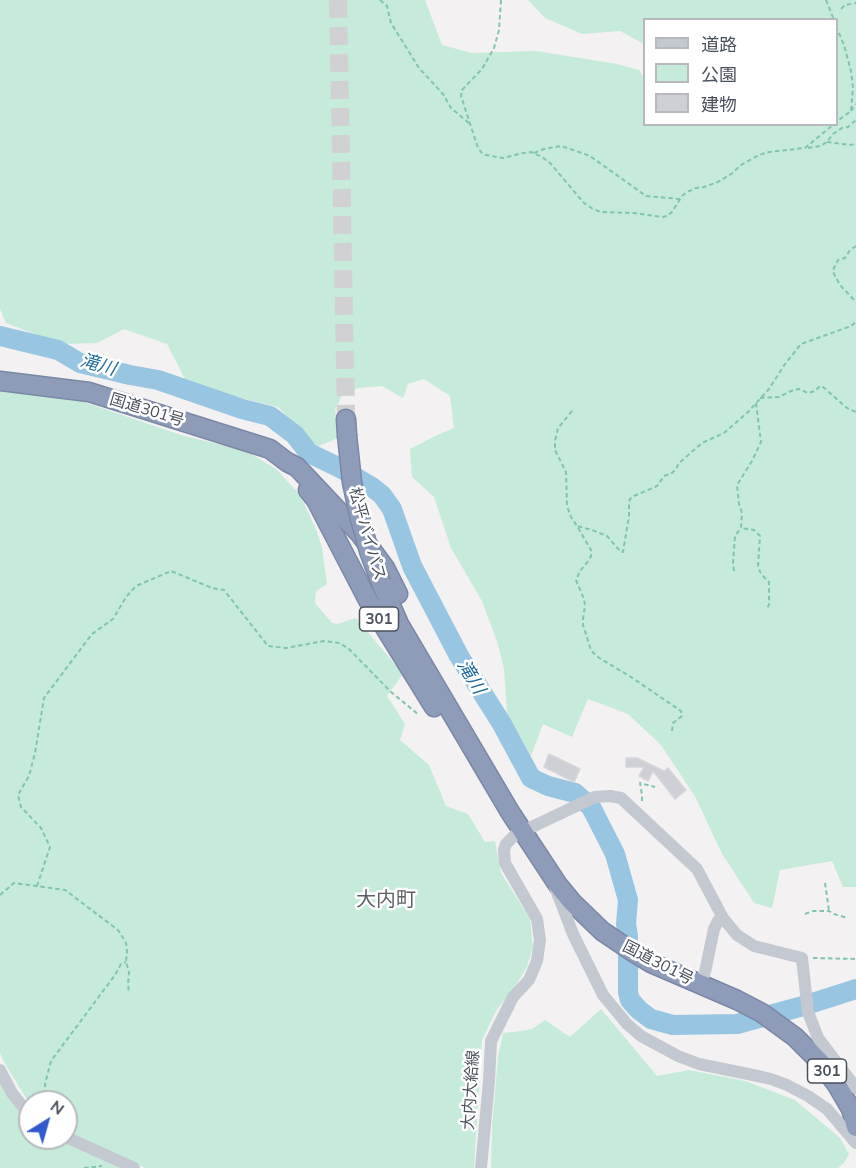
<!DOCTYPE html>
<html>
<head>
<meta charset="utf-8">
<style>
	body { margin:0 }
	#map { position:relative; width:856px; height:1168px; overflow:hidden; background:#f3f1f1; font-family:Mulish,"Noto Sans JP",sans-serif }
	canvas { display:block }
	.legend { position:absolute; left:643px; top:18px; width:195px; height:108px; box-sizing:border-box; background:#fff; border:2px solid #b7b9be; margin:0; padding:8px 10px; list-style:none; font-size:18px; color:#4b515c }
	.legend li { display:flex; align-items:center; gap:12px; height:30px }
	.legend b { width:30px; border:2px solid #b7b9be }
	.north { position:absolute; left:18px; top:1090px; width:60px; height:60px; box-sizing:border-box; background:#fff; border:2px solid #b7b9be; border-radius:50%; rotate:37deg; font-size:16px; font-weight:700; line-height:24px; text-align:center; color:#4b515c }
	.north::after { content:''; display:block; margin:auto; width:21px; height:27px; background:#305ace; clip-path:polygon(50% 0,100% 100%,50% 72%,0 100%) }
</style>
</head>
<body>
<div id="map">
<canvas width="856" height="1168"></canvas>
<ul class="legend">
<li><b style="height:8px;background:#c4c9d1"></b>道路</li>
<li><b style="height:16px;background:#c6ebda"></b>公園</li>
<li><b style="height:16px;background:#ced0d5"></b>建物</li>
</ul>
<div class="north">N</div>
</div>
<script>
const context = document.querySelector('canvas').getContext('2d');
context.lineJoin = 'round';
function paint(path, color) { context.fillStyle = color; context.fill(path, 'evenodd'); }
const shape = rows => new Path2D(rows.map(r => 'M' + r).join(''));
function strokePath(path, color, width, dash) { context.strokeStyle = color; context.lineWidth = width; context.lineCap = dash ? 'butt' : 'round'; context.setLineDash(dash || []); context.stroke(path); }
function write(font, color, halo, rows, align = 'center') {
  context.font = font + ' Mulish,"Noto Sans JP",sans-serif'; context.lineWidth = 5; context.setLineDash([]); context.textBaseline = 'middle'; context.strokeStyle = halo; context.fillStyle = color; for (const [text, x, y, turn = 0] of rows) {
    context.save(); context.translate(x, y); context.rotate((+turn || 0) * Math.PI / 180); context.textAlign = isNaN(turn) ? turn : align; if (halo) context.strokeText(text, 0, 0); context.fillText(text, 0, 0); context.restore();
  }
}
paint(shape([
	[0,0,425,0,442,45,472,53,536,51,617,64,639,70,644,78,644,124,836,124,836,20,644,20,644,44,620,31,582,34,545,18,528,0,856,0,856,887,843,887,832,861,780,870,772,908,754,903,721,852,696,798,661,745,628,714,588,699,572,737,543,724,531,756,507,713,504,669,497,641,482,601,451,548,434,497,412,477,410,449,435,436,454,428,450,396,424,379,408,384,403,398,382,386,358,388,342,396,335,409,338,438,317,447,278,407,188,385,167,344,124,329,97,343,60,344,6,323,0,309],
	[0,389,63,395,181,435,246,451,276,469,300,495,315,527,322,547,327,584,316,591,315,603,332,623,337,624,356,618,403,674,387,696,405,724,400,740,429,765,446,806,468,814,485,842,495,841,501,873,530,919,533,947,527,967,516,985,496,1011,482,1040,474,1168,145,1168,66,1130,66,1102,30,1102,26,1098,4,1062,0,1053],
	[601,1009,657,1076,689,1070,745,1081,795,1100,840,1138,849,1154,844,1163,838,1168,491,1168,492,1128,498,1057,503,1033,522,1031,532,1029,545,1020,570,1037],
	[0,1079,22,1117,30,1124,30,1138,55,1138,119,1168,0,1168]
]), '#c6ebda');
strokePath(shape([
	[0,336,58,350,80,363,130,375,158,380,242,409,270,416,295,435,309,453,340,468,372,487,382,495,392,509,412,566,459,656,502,724,531,778,548,786,575,793,591,807,615,854,628,900,626,924,628,936,628,992,630,1000,639,1010,651,1019,673,1025,737,1024,803,1006,856,989]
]), '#98c6e2', 20);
const building = shape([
	[549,754,580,769,574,782,544,767,549,754],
	[626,758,637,758,664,771,668,768,686,790,675,799,653,771,648,781,639,776,644,767,626,767,626,758]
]);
paint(building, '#ced0d5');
strokePath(building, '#d6d6db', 1.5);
strokePath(shape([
	[338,0,346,419]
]), '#d1d1d3', 18, [18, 9]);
const highway = shape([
	[0,381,89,392,270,449,287,462,297,467,360,534,385,568,398,594],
	[346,419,347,435],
	[308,490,316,500,369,602,434,707],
	[381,583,399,624,510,812,558,885,572,902,602,931,633,952,651,963,737,1000,762,1013,795,1037,819,1061,837,1085,851,1109,856,1127]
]);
strokePath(highway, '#7a87a5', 21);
strokePath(shape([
	[380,0,387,6,391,23,419,68,443,94,451,108,470,124],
	[501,0,499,30,494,48,482,69,462,90,461,96,478,148,482,153,486,155,503,158,523,153,531,152,542,157,550,163,584,203,593,209,601,212,634,213,662,217,667,216,672,212,682,196,687,192,696,188,704,187,718,182,731,174,741,165,759,155,769,152,805,148,834,124],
	[826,0,834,20],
	[841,9,845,5,856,3],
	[836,26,844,45,851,71,853,87,851,111,836,122],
	[851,111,856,104],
	[827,142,850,145,856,144],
	[808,148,820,146,827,142,833,134,842,128,848,127,856,120],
	[534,153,544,149,561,146,579,152,590,156,646,196,680,199],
	[856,246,850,250,845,258,838,260,833,270,834,274,840,285,856,302],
	[760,398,779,397,791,391,799,389,808,393,815,391,820,386,823,387,847,408,856,412],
	[756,403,761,442,752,461,737,485,739,504,742,513,741,528,754,530,760,536,758,566,761,574,769,582,769,605,767,608],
	[572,411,558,428,555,441,555,450,566,472,567,506,571,517,577,526],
	[734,571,733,563,735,536,741,528],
	[672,731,673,723,682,716,681,711,631,677,596,656,591,650,583,625,583,619,585,606,584,599,576,580,580,571,589,560,591,556,591,550,577,526,592,530,607,536,621,552,623,552,629,516,629,503,630,499,634,496,655,487,658,485,664,476,672,473,676,469,679,463,702,443,724,433,748,412,769,389,785,364,801,344,851,326,856,322],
	[642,801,642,795,640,783,655,787],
	[825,883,829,911],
	[37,886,50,847,41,828,21,807,18,795,29,776,35,753,44,698,92,634,113,619,126,597,136,586,171,571,212,588,224,590,268,646,286,648,324,641,340,643,350,650,391,692,419,715],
	[0,895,14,883,65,890,118,930,126,943,127,951,126,962,129,972,128,984,129,992],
	[805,914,813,911,829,911,834,914,848,918],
	[813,958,856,959],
	[47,1102,45,1084,51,1061,115,975,121,964,126,962],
	[84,1168,102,1166]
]), '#82c5af', 2, [4.5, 3]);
strokePath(shape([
	[555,887,573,934,603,995,627,1024,641,1036,678,1056,699,1064,753,1075,771,1079,787,1085,808,1096,827,1109,856,1143],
	[700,984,705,972,714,929,718,921,722,917],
	[0,1070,12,1093,30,1116],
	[66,1137,134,1168],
	[481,1168,489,1081,491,1041,513,997,529,980,537,961,540,940,537,919,505,863,504,850,506,844,515,835,595,797,610,796,621,798,697,869,723,918,737,935,754,946,802,958,808,1012,818,1038,856,1088]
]), '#c4c9d1', 12);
strokePath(highway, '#8f9cb9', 18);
const highwayBridge = shape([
	[347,435,352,482,359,515,369,551,381,583]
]);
strokePath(highwayBridge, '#7a87a5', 21, []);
strokePath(highwayBridge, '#8f9cb9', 18);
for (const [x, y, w] of [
	[379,619,39],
	[827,1071,39]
]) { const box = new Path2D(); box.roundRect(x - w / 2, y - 12, w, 24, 4.5); context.fillStyle = '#fff'; context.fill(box); strokePath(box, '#4b515c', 1.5); }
write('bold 15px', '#4b515c', null, [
	["301",379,619],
	["301",827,1071]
]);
write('16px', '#4b515c', '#fff', [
	["国道301号",147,410,17],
	["松平バイパス",367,534,74],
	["国道301号",658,963,27],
	["大内大給線",471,1090,-86]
]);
write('italic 18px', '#1e6c9c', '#fff', [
	["滝川",98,365,16],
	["滝川",471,677,59]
]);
write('20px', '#5e6065', '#fff', [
	["大内町",386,900]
]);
</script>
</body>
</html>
